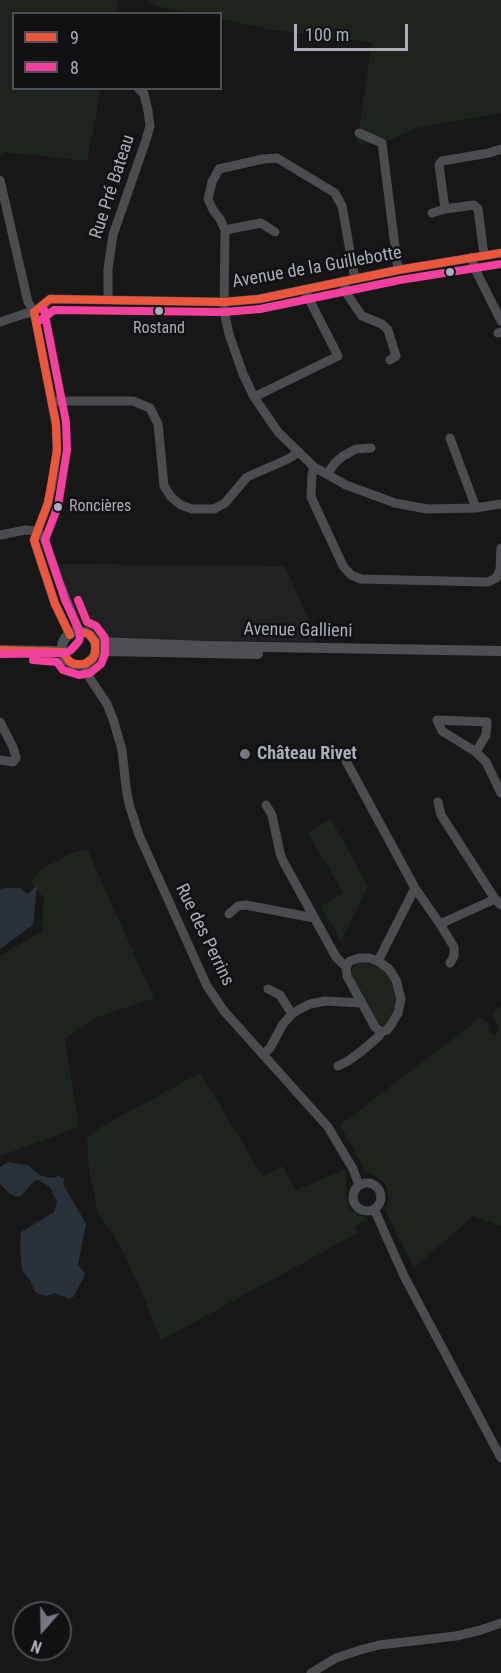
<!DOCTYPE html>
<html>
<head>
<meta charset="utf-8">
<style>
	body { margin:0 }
	#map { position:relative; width:501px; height:1673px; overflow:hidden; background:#171717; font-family:"Roboto Condensed",sans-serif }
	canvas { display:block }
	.legend { position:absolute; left:12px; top:12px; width:210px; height:78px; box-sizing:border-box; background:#111113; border:2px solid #4d4f55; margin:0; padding:8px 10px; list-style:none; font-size:18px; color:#a8adb8 }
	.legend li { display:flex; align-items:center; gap:12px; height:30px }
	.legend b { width:30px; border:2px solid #4d4f55 }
	.north { position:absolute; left:12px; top:1601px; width:60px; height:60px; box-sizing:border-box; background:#111113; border:2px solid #4d4f55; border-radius:50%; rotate:200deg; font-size:16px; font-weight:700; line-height:24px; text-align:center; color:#a8adb8 }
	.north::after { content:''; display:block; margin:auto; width:21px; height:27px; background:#757880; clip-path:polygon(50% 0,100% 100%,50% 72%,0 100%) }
	.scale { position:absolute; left:294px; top:24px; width:114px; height:27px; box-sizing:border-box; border:3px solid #a8adb8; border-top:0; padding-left:8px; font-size:18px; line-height:21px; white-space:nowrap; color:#a8adb8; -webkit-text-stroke:4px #111113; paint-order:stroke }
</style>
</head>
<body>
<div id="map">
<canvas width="501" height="1673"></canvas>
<ul class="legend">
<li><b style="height:8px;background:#eb563c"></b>9</li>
<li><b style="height:8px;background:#f2409c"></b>8</li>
</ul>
<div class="north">N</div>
<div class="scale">100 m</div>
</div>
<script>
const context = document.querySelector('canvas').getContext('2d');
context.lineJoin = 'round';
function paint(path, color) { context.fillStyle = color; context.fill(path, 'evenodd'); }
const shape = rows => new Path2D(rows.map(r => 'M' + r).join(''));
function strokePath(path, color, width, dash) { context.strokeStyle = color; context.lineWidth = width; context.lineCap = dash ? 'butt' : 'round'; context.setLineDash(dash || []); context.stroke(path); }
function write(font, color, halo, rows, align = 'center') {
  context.font = font + ' "Roboto Condensed",sans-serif'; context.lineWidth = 5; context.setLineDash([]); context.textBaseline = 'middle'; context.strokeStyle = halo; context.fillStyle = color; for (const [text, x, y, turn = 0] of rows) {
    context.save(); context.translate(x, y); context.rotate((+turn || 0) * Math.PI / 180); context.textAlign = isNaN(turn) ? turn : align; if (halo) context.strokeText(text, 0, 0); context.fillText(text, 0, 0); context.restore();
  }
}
paint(shape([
	[57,564,285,566,316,636,314,642,102,639,83,623]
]), '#212123');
paint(shape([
	[0,0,119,0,116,13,14,14,14,88,101,89,87,161,4,152,0,155],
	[148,0,501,0,501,113,416,128,382,143,357,144,372,42,273,30,221,19,220,14,194,13,156,6],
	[331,819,368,886,341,941,321,906,343,893,308,833],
	[87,849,154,998,95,1018,65,1039,79,1127,0,1156,0,956,42,931,44,898,31,883,38,871,71,853],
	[367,962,377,965,387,973,391,978,397,998,395,1012,387,1025,384,1026,378,1024,352,978,352,970,356,964,359,963],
	[501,1006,501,1226,473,1216,414,1268,384,1209,389,1201,386,1185,377,1177,365,1171,340,1125,471,1025,478,1017,488,1023,489,1032,494,1035,499,1028,492,1014],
	[200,1073,263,1176,282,1166,297,1190,345,1169,348,1208,367,1218,355,1227,358,1233,161,1340,143,1296,121,1247,98,1212,89,1170,87,1139,99,1128]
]), '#1d241e');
paint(shape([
	[37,886,33,925,0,949,0,889,5,888,20,888,27,894],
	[8,1162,28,1165,41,1176,54,1178,58,1176,64,1179,63,1184,86,1224,78,1265,85,1273,84,1277,73,1297,70,1299,54,1293,47,1296,38,1294,34,1290,30,1280,22,1270,20,1248,21,1232,54,1212,57,1202,50,1187,38,1180,34,1181,21,1196,17,1197,10,1194,0,1184,0,1167]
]), '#2a3239');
strokePath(shape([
	[359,133,382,143,398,270],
	[0,180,28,302,34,312,56,424,57,450,53,480,48,503,34,540,55,604,70,635],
	[445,209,439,165,442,161,489,153,501,149],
	[432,213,445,209,474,205,478,209,484,255],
	[225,230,261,223,275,232],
	[472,257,474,267,501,321],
	[355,279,342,206,335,193,277,158,263,159,219,169,212,182,208,199,213,210,220,219,225,230,224,311,229,334,243,374,254,397,278,432,314,467,346,485,395,503,427,509,476,508,501,504],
	[343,281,347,294,362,316,382,324,388,330,396,356,390,360],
	[108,299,108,269,113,235,146,140,150,126,148,111,144,94,138,88],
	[34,312,50,299,224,302,259,299,398,270,501,253],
	[0,322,24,314,34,312],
	[498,333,501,332],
	[254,397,338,356,304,289],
	[52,401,133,401,150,408,158,424,164,486,171,497,181,505,192,509,214,509,225,503,247,477,288,459,299,452],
	[450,438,476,508],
	[314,467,312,474,311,497,343,566,351,575,361,579,488,582,496,578,500,570,501,548],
	[327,474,335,463,343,456,356,449,371,448],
	[37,531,44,538,59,581,79,631],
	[0,535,25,530,37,531],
	[85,664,89,677,107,704,113,719,122,750,126,787,129,804,139,835,207,986,224,1011,328,1127,353,1169,359,1185],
	[0,722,13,747,16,758,13,762,0,760],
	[476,752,486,735,487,722,437,720,442,731,476,752,486,762,501,793],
	[346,761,415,888,440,924,454,947,454,956,450,963],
	[438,802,441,815,495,899,501,905],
	[266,805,272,815,280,853,283,861,336,957,346,967,347,976,375,1027,381,1032],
	[229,914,238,906,246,905,314,918],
	[440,924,495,899],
	[378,961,415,888],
	[268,989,280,995,292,1014],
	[263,1055,270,1048,283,1024,292,1014,300,1009,310,1004,325,1001,361,1003],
	[338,1066,348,1061,363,1050,379,1036,381,1032,387,1030,391,1025,398,1013,401,999,396,980,389,969,378,961,369,958,359,958,350,961,346,967],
	'353 1197a14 14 0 1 1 28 0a14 14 0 1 1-28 0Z',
	[374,1209,404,1276,501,1458],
	[311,1673,336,1658,360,1650,379,1645,456,1636,481,1630,501,1623]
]), '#4b4c50', 9);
strokePath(shape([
	'62 648a17 17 0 1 1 34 0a17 17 0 1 1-34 0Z',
	[95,642,208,646,501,651],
	[0,650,52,651,63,652],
	[95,653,107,651,258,654]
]), '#4d4f52', 10);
strokePath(shape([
	[34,312,50,299,224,302,259,299,398,270,501,253],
	[34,312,56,424,57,450,48,503,34,540,55,604,70,635],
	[0,650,63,652],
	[63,652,69,661,74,664,85,664,93,658,95,653,95,642,89,634,79,631]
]), '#eb563c', 8);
strokePath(shape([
	[41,320,54,310,224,312,260,309,400,280,501,264],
	[0,654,65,653,71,650,79,641,80,636,79,630,65,600,45,540,58,506,67,450,66,422,44,310],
	[33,660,57,662,63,670,79,675,90,673,101,664,105,654,105,638,96,626,87,622,78,600]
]), '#f2409c', 8);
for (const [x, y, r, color] of [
	[450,272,5,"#a8adb8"],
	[159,311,5,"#a8adb8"],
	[58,507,5,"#a8adb8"],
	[245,754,6,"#757880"]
]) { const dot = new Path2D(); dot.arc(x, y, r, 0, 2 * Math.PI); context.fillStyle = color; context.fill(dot); strokePath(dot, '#111113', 2); }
write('16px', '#a8adb8', '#111113', [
	["Rostand",159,329],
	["Roncières",69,507,"left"]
]);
write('18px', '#a8adb8', '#111113', [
	["Rue Pré Bateau",113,187,-72],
	["Avenue de la Guillebotte",317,268,-10],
	["Avenue Gallieni",298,631,1],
	["Rue des Perrins",204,935,64]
]);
write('bold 18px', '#a8adb8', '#111113', [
	["Château Rivet",257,754]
], 'left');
</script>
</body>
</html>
